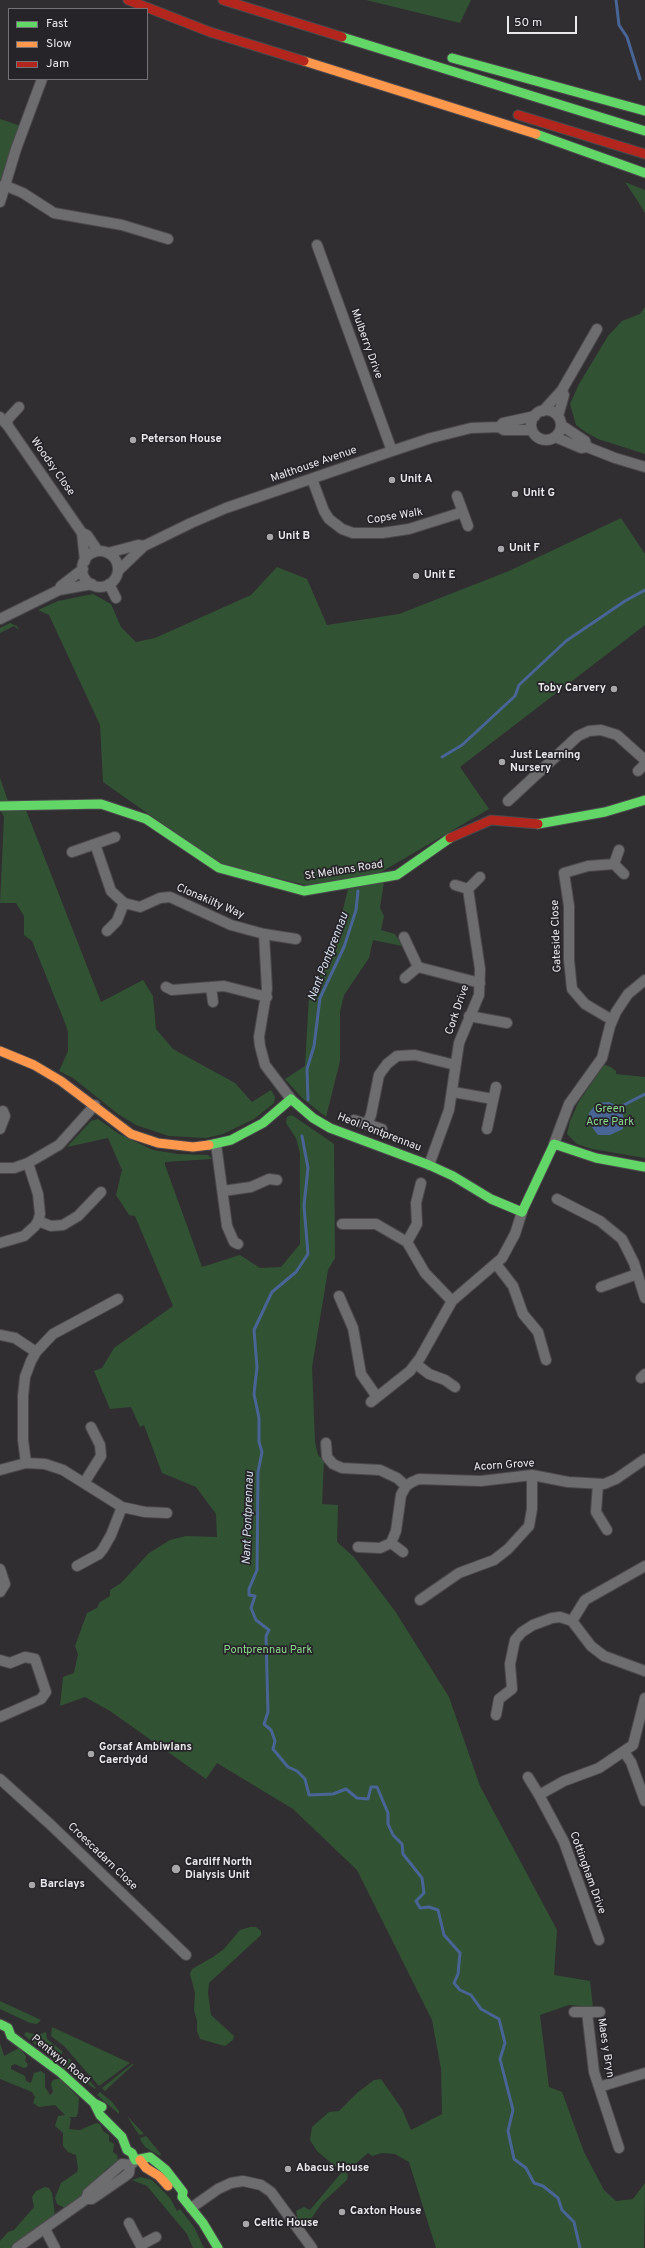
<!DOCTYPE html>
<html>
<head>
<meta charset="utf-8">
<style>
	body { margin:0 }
	#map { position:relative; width:645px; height:2248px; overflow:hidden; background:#302e31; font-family:Overpass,sans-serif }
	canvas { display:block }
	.legend { position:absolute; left:8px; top:8px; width:140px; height:72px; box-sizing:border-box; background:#262428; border:1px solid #747276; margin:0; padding:5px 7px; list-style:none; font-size:12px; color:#e9e8eb }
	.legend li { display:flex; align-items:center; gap:8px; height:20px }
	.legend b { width:20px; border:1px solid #747276 }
	.scale { position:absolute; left:507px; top:16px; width:70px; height:18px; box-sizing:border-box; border:2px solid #e9e8eb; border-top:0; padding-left:5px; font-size:12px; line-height:14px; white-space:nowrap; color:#e9e8eb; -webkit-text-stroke:3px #262428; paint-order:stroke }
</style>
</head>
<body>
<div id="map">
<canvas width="645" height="2248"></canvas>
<ul class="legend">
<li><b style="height:5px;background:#63d668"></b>Fast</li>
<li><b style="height:5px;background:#ff974d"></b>Slow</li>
<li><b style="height:5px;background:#b3261e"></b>Jam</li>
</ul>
<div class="scale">50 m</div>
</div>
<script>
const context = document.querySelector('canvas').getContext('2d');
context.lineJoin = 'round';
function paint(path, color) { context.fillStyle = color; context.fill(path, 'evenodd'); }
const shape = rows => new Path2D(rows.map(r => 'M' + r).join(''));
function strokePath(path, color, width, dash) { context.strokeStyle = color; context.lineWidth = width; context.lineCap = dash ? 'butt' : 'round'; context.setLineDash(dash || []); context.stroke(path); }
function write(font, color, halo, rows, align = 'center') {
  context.font = font + ' Overpass,sans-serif'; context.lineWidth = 3.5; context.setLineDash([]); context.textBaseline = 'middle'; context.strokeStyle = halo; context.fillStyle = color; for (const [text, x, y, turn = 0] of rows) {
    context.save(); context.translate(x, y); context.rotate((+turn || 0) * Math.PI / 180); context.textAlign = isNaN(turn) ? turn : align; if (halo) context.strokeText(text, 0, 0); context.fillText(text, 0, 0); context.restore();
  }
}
paint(shape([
	[366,0,471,0,460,23],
	[0,119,21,126,0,191],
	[625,182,645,190,645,213,637,200],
	[645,307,645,454,598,439,584,431,576,425,570,404,579,384,608,336,622,321,640,314],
	[621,518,645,554,645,625,460,767,489,809,376,875,306,885,221,865,103,782,100,725,49,615,38,610,58,601,93,594,111,604,121,627,136,642,155,638,251,595,277,567,307,579,327,625,399,614,509,571],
	[10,623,17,626,19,630,14,626,0,633,0,628],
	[0,778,9,804,0,804],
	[0,809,26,810,101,1002,143,980,153,996,156,1029,173,1049,235,1083,252,1102,271,1090,275,1097,274,1103,254,1119,223,1134,206,1138,169,1136,136,1125,118,1114,73,1078,59,1071,68,1051,68,1032,65,1023,32,941,24,935,24,916,16,903,0,903,4,817],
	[384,882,380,908,384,916,381,930,395,934,402,946,373,940,369,958,344,995,340,1012,340,1061,326,1117,302,1098,285,1079,305,1066,309,995,334,946,348,889],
	[604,1065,609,1066,616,1071,616,1074,645,1077,645,1158,592,1149,577,1144,567,1134,570,1121,578,1103],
	[292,1115,334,1144,335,1258,328,1270,312,1367,315,1442,318,1455,324,1461,322,1504,338,1505,337,1542,354,1557,395,1611,449,1697,480,1786,557,1930,554,1975,590,1981,593,2007,569,2005,540,2015,549,2087,562,2092,584,2152,604,2190,616,2201,633,2199,645,2183,644,2248,436,2248,409,2162,395,2154,382,2153,372,2156,368,2153,346,2172,348,2175,347,2180,322,2203,308,2223,298,2220,296,2211,304,2207,310,2210,342,2172,317,2151,310,2140,312,2127,329,2112,339,2111,357,2093,374,2080,381,2079,402,2109,411,2130,442,2114,441,2069,432,2020,357,1870,293,1809,217,1763,206,1779,110,1711,85,1697,60,1706,63,1677,74,1673,78,1654,75,1646,87,1613,97,1608,100,1602,110,1596,110,1590,121,1583,149,1553,170,1540,186,1536,217,1537,216,1514,196,1487,162,1473,144,1425,140,1427,131,1407,110,1409,94,1371,102,1368,114,1348,173,1306,135,1216,129,1215,116,1195,122,1170,108,1138,67,1147,91,1121,98,1119,119,1134,153,1150,178,1154,208,1155,212,1159,165,1162,165,1165,202,1267,240,1255,260,1268,281,1267,300,1244,300,1153,296,1138,286,1123,287,1117],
	[250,1927,256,1927,261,1931,261,1935,209,1983,208,1993,211,2015,234,2036,233,2040,225,2046,200,2039,197,2031,197,2021,194,2010,195,1993,190,1974,192,1969,213,1957,224,1949,240,1930],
	[0,2001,41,2020,37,2024,30,2023,0,2009],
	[52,2027,130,2063,99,2086,64,2046,51,2036],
	[26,2032,38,2035,46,2032,47,2039,63,2052,56,2062,24,2035],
	[0,2043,4,2056,19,2048,26,2056,25,2061,28,2064,27,2067,24,2068,15,2064,11,2066,11,2069,25,2076,26,2081,31,2083,34,2073,41,2071,45,2074,45,2087,50,2095,53,2092,51,2084,53,2080,60,2078,79,2098,78,2113,76,2117,69,2117,71,2119,69,2129,80,2130,96,2123,100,2124,103,2131,109,2135,109,2141,114,2144,113,2152,117,2155,118,2161,105,2170,100,2184,82,2195,67,2209,57,2204,55,2198,61,2183,77,2172,78,2169,76,2155,68,2152,63,2146,63,2133,55,2126,58,2116,65,2115,55,2105,39,2107,33,2103,35,2097,32,2092,0,2079],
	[69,2058,96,2088,95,2089,88,2084,86,2086,62,2067],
	[132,2064,134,2064,105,2091,102,2088],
	[100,2092,112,2102,119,2111,119,2114,97,2095],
	[127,2116,131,2120,144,2134,139,2135],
	[146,2136,161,2154,160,2156,145,2147,141,2141,140,2138],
	[141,2177,152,2180,170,2198,177,2211,180,2209,194,2227,204,2248,193,2248,187,2234,147,2186,132,2180],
	[45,2187,49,2188,52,2193,55,2216,32,2235,28,2234,12,2248,0,2248,0,2241,8,2232,14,2230,34,2207,32,2197,36,2191]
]), '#325234');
paint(shape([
	[609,1102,620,1107,624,1118,623,1129,610,1135,598,1135,588,1122,589,1113,597,1103]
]), '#496596');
strokePath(shape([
	[616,0,619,25,627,37,640,79],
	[442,757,462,745,515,696,519,685,566,641,625,601,645,590],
	[308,1100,307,1069,314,1046,320,998,344,947,356,910,358,891],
	[620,1107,645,1094],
	[302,1136,308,1168,304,1206,308,1254,296,1272,272,1292,254,1330,257,1367,254,1394,259,1418,259,1442,262,1452,258,1472,257,1570,249,1589,249,1595,255,1596,251,1608,256,1620,269,1630,266,1636,268,1712,264,1724,271,1730,275,1741,273,1749,288,1767,297,1771,305,1779,309,1795,333,1794,346,1789,357,1798,368,1799,371,1787,377,1787,388,1813,388,1824,393,1835,402,1844,403,1854,422,1878,424,1893,416,1901,420,1908,429,1907,438,1910,444,1935,460,1953,458,1974,454,1983,460,1990,471,1995,481,2009,499,2019,505,2043,500,2059,513,2110,508,2131,514,2159,526,2168,534,2183,543,2186,558,2198,562,2210,574,2222,580,2248]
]), '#496596', 3);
const street = shape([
	[4,185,23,193,54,213,122,225,168,239],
	[0,202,16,149,42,79],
	[317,245,392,451],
	'531 425a15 15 0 1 1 30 0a15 15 0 1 1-30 0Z',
	[543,411,562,390,597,329],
	[558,416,564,395,562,390],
	[0,417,8,426,82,533,87,535,98,551],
	[561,425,585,441,587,447],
	[8,426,7,420,19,407],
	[499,427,503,423,535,416],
	[555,437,581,448,587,447,615,458,645,467],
	[312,479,324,511,329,519,342,529,353,533,382,533,409,529,463,512],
	[457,496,468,526],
	[82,533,85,561],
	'82 569a18 18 0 1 1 36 0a18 18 0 1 1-36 0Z',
	[108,553,138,545,144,546],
	[118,571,144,546,191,523,226,508,392,451,431,438,471,428,499,427,504,430,532,430],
	[109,584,116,598],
	[59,590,61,586,83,569],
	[0,619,59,590,92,584],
	[638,771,645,764],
	[508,801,578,736,589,731,601,730,617,735,645,760],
	[95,844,115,837],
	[72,852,95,844,111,891,124,903,140,907,160,898,170,897,231,925,264,934,267,989,259,1037,260,1046,265,1065,291,1099],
	[614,864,619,850],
	[455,885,468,889,480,877],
	[107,931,117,921,124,903],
	[264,934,296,939],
	[404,937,418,967,480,983],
	[405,978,418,967],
	[166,987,172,990,224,986,267,997],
	[211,987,213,1002],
	[469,1016,507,1023],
	[612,1020,585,1004,572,989,569,960,569,906,564,873,588,866,614,864,624,874],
	[453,1092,493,1099],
	[354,1120,382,1129],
	[367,1124,371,1115,379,1075,387,1064,397,1056,415,1055,455,1065],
	[0,1129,5,1116,3,1111],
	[487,1129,496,1087],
	[216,1144,227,1226,234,1242,238,1244],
	[554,1144,569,1104,602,1058,610,1026,616,1012,628,994,645,980],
	[429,1165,449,1110,459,1043,479,995,480,969,468,889],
	[0,1168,14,1168,28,1163,59,1145,95,1105],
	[223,1191,251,1187,269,1179,277,1180],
	[557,1199,600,1221,622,1239,634,1263,645,1298],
	[38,1221,51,1226,63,1225,78,1216,101,1192],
	[342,1224,376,1224,407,1242,425,1273,452,1301],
	[407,1242,417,1224,416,1203,421,1183],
	[0,1243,24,1236,35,1226,38,1221,40,1214,38,1194,28,1163],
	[496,1264,513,1286,523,1314,538,1332,546,1360],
	[601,1287,637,1274],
	[339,1296,353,1328,361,1374,377,1397],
	[0,1335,15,1338,36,1352],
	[416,1364,429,1374,445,1380,455,1387],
	[641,1378,645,1374],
	[371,1402,410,1371,420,1358,452,1301,502,1258,515,1234,522,1212],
	[326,1443,327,1457,333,1464,342,1468,380,1470,397,1478,406,1486],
	[26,1463,23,1440,23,1396,25,1377,31,1361,36,1352,53,1334,118,1299],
	[0,1470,26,1463,45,1464,63,1470,122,1507,145,1512,167,1513],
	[84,1483,101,1456,100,1445,91,1427],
	[598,1484,596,1512,607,1530],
	[358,1547,380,1548,391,1543],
	[403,1552,391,1543,396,1531,401,1495,406,1486,412,1482,419,1479,481,1481,532,1475,568,1482,604,1484,616,1479,645,1459],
	[77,1566,99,1554,103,1549,111,1535,122,1507],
	[0,1569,5,1584,0,1592],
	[420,1600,459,1573,494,1560,508,1549,529,1526,532,1509,532,1475],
	[572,1621,585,1600,645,1566],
	[0,1660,10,1663,25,1657,35,1659,46,1692,41,1699,0,1717],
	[496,1715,499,1699,512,1689,510,1664,515,1640,522,1632,533,1625,552,1618,560,1617,572,1621,591,1646,604,1656,645,1671],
	[624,1752,631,1762,645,1801],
	[528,1777,539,1795],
	[0,1779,52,1826,186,1955],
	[599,1940,564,1842,539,1795,564,1781,599,1768,633,1745,645,1698],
	[574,2012,600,2012],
	[587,2012,594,2072,619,2148],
	[599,2087,645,2073],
	[86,2199,92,2199,124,2177,129,2173,130,2165,135,2161],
	[191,2208,218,2189,231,2183,243,2181,261,2185,271,2192,312,2248],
	[129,2223,142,2248],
	[45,2229,55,2248],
	[141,2245,156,2237],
	[17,2248,86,2199,88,2193,122,2164,130,2165]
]);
const fast = shape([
	[342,37,645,131],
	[452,58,645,111],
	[536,134,645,173],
	[0,806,101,804,146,819,219,868,304,891,397,875,450,838],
	[538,824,605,812,645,800],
	[209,1145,231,1140,263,1123,291,1099,313,1118,330,1128,429,1165,453,1176,491,1199,522,1212,554,1144,596,1158,645,1167],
	[0,2024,8,2028,11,2036,61,2073,94,2103,102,2107],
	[94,2103,100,2115,122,2137,127,2150,132,2153,135,2160,150,2157,166,2170,183,2192,182,2197,203,2223,218,2248]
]);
const slow = shape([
	[304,61,536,134],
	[0,1051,34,1065,61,1081,131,1134,158,1143,193,1147,209,1145],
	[140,2160,146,2168,159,2176,168,2186]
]);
const jam = shape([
	[128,0,210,32,304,61],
	[223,0,342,37],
	[518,115,645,154],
	[450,838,491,820,538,824]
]);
strokePath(street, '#4b494c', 12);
strokePath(fast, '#4b494c', 11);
strokePath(slow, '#4b494c', 11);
strokePath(jam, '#4b494c', 11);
strokePath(street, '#6d6c6e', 10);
strokePath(fast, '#63d668', 9);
strokePath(slow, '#ff974d', 9);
strokePath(jam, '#b3261e', 9);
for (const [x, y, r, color] of [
	[133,440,4,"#a8a7aa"],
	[392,480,4,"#a8a7aa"],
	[515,494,4,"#a8a7aa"],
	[270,537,4,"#a8a7aa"],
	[501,549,4,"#a8a7aa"],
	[416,576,4,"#a8a7aa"],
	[614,689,4,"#a8a7aa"],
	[502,762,4,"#a8a7aa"],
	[91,1754,4,"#a8a7aa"],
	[176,1869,5,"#a8a7aa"],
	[32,1885,4,"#a8a7aa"],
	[288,2169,4,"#a8a7aa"],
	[342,2212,4,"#a8a7aa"],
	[246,2224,4,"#a8a7aa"]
]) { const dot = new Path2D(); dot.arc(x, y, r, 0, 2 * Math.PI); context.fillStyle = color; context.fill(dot); strokePath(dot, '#262428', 1.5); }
write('11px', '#e9e8eb', '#262428', [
	["Mulberry Drive",366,344,70],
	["Malthouse Avenue",314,465,-19],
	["Woodsy Close",52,467,55],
	["Copse Walk",395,517,-9],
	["St Mellons Road",344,871,-9],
	["Clonakilty Way",210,902,23],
	["Gateside Close",557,936,-92],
	["Cork Drive",458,1010,-71],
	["Heol Pontprennau",379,1133,21],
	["Acorn Grove",504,1466,-4],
	["Croescadarn Close",102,1857,44],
	["Cottingham Drive",587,1873,70],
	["Maes y Bryn",605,2048,81],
	["Pentwyn Road",60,2060,39]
]);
write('bold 11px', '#e9e8eb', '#262428', [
	["Peterson House",141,440],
	["Unit A",400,480],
	["Unit G",523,494],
	["Unit B",278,537],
	["Unit F",509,549],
	["Unit E",424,576],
	["Toby Carvery",606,689,"right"],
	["Just Learning",510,756],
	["Nursery",510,769],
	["Gorsaf Ambiwlans",99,1748],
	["Caerdydd",99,1761],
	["Cardiff North",185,1863],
	["Dialysis Unit",185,1876],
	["Barclays",40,1885],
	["Abacus House",296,2169],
	["Caxton House",350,2212],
	["Celtic House",254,2224]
], 'left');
write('11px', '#8cd58e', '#262428', [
	["Green",610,1110],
	["Acre Park",610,1123],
	["Pontprennau Park",268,1651]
]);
write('italic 12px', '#d6dfef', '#262428', [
	["Nant Pontprennau",329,957,-69],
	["Nant Pontprennau",249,1518,-88]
]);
</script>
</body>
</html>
